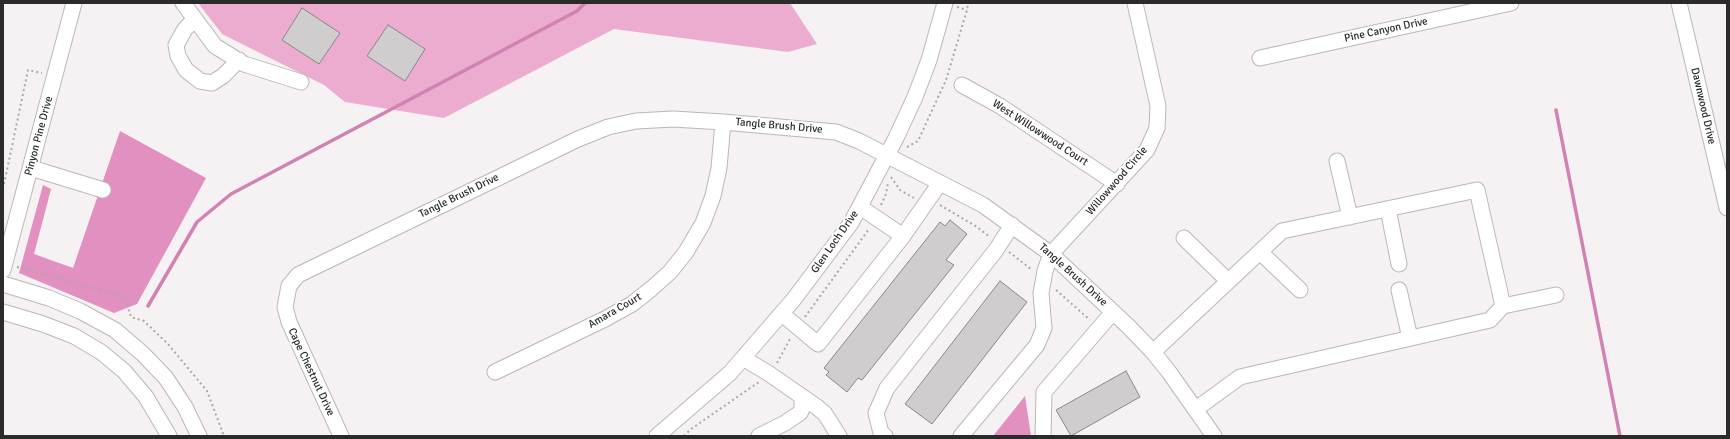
<!DOCTYPE html>
<html>
<head>
<meta charset="utf-8">
<style>
	body { margin:0 }
	#map { position:relative; width:1730px; height:439px; overflow:hidden; background:#f6f2f4; font-family:Signika,sans-serif }
	canvas { display:block }
	.frame { position:absolute; inset:0; border:4px solid #2c2b2c; pointer-events:none }
</style>
</head>
<body>
<div id="map">
<canvas width="1730" height="439"></canvas>
<div class="frame"></div>
</div>
<script>
const context = document.querySelector('canvas').getContext('2d');
context.lineJoin = 'round';
function paint(path, color) { context.fillStyle = color; context.fill(path, 'evenodd'); }
const shape = rows => new Path2D(rows.map(r => 'M' + r).join(''));
function strokePath(path, color, width, dash) { context.strokeStyle = color; context.lineWidth = width; context.lineCap = dash ? 'butt' : 'round'; context.setLineDash(dash || []); context.stroke(path); }
function write(font, color, halo, rows, align = 'center') {
  context.font = font + ' Signika,sans-serif'; context.lineWidth = 4; context.setLineDash([]); context.textBaseline = 'middle'; context.strokeStyle = halo; context.fillStyle = color; for (const [text, x, y, turn = 0] of rows) {
    context.save(); context.translate(x, y); context.rotate((+turn || 0) * Math.PI / 180); context.textAlign = isNaN(turn) ? turn : align; if (halo) context.strokeText(text, 0, 0); context.fillText(text, 0, 0); context.restore();
  }
}
paint(shape([
	[198,3,790,3,817,44,788,52,614,29,444,118,345,102,324,85,222,34]
]), '#ebacd0');
paint(shape([
	[120,131,206,178,137,304,114,313,19,273,43,185,51,189,34,254,73,268],
	[1025,396,1031,436,993,436]
]), '#e190c0');
strokePath(shape([
	[1556,110,1620,436],
	[148,306,197,222,231,194,577,11,585,3]
]), '#d282b2', 3.5);
const building = shape([
	[302,8,340,33,319,64,282,40,302,8],
	[388,25,425,49,405,81,367,56,388,25],
	[950,220,967,234,946,260,954,265,862,380,858,378,847,392,826,375,829,372,824,368,940,222,945,226,950,220],
	[1000,281,1027,302,932,424,905,404,1000,281],
	[1126,371,1140,397,1071,436,1056,410,1126,371]
]);
paint(building, '#d0cdcf');
strokePath(building, '#8a8789', 1);
const minor = shape([
	[183,3,215,46,244,64,301,82],
	[1679,3,1727,208],
	[195,19,185,29,176,45,178,56,186,70,200,81,212,83,223,76,239,60],
	[1260,58,1511,3],
	[962,85,1000,106,1117,184],
	[1337,161,1350,217],
	[31,168,103,190],
	[1388,209,1399,264],
	[903,236,940,183],
	[1184,238,1228,281],
	[1260,252,1300,290],
	[3,270,74,3],
	[3,284,49,298,80,311,115,330,143,354,166,378,185,407,199,436],
	[1399,290,1410,338],
	[1503,306,1556,295],
	[3,312,43,324,74,336,101,352,124,371,146,397,169,436],
	[782,314,818,344,903,236,860,207],
	[1153,352,1282,231,1477,190,1503,306,1490,320,1240,377,1196,409],
	[743,358,768,373,817,407,825,414,839,436],
	[495,372,605,319,632,304,651,289,670,272,686,252,703,223,713,196,719,168,723,122],
	[341,436,289,322,285,307,289,286,298,275,578,139,608,127,636,121,673,119,723,122,836,132,859,141,983,205,1051,254,1128,326,1153,352,1169,372,1214,436],
	[657,436,730,373,794,299,851,223,896,138,915,97,929,60,945,3],
	[759,436,785,423,800,413,802,409,802,397],
	[885,436,881,433,876,413,887,388,996,250,1012,225],
	[961,436,1037,345,1044,328,1041,293,1045,271,1051,254,1147,150,1157,128,1158,106,1135,3],
	[1043,436,1044,392,1113,312]
]);
strokePath(minor, '#bab7b8', 17);
strokePath(shape([
	[957,7,967,10],
	[907,147,918,141,946,80,967,10,968,3],
	[891,177,900,190,914,198],
	[3,189,28,70,42,73],
	[881,205,886,194,888,183],
	[940,205,977,227,990,237],
	[1009,252,1032,270],
	[17,267,125,297,131,317,144,321,168,344,207,391,224,436],
	[1056,290,1090,320],
	[805,317,869,229],
	[777,363,791,337],
	[684,436,691,429,759,382]
]), '#aaa8a9', 2, [2, 3]);
strokePath(minor, '#fff', 15);
write('11px', '#2c2b2c', '#fff', [
	["Pine Canyon Drive",1386,30,-12],
	["Dawnwood Drive",1703,106,77],
	["Tangle Brush Drive",779,126,5],
	["West Willowwood Court",1040,133,33],
	["Pinyon Pine Drive",39,136,-75],
	["Willowwood Circle",1117,181,-49],
	["Tangle Brush Drive",459,196,-26],
	["Glen Loch Drive",835,242,-55],
	["Tangle Brush Drive",1073,275,42],
	["Amara Court",615,311,-30],
	["Cape Chestnut Drive",311,372,65]
]);
</script>
</body>
</html>
